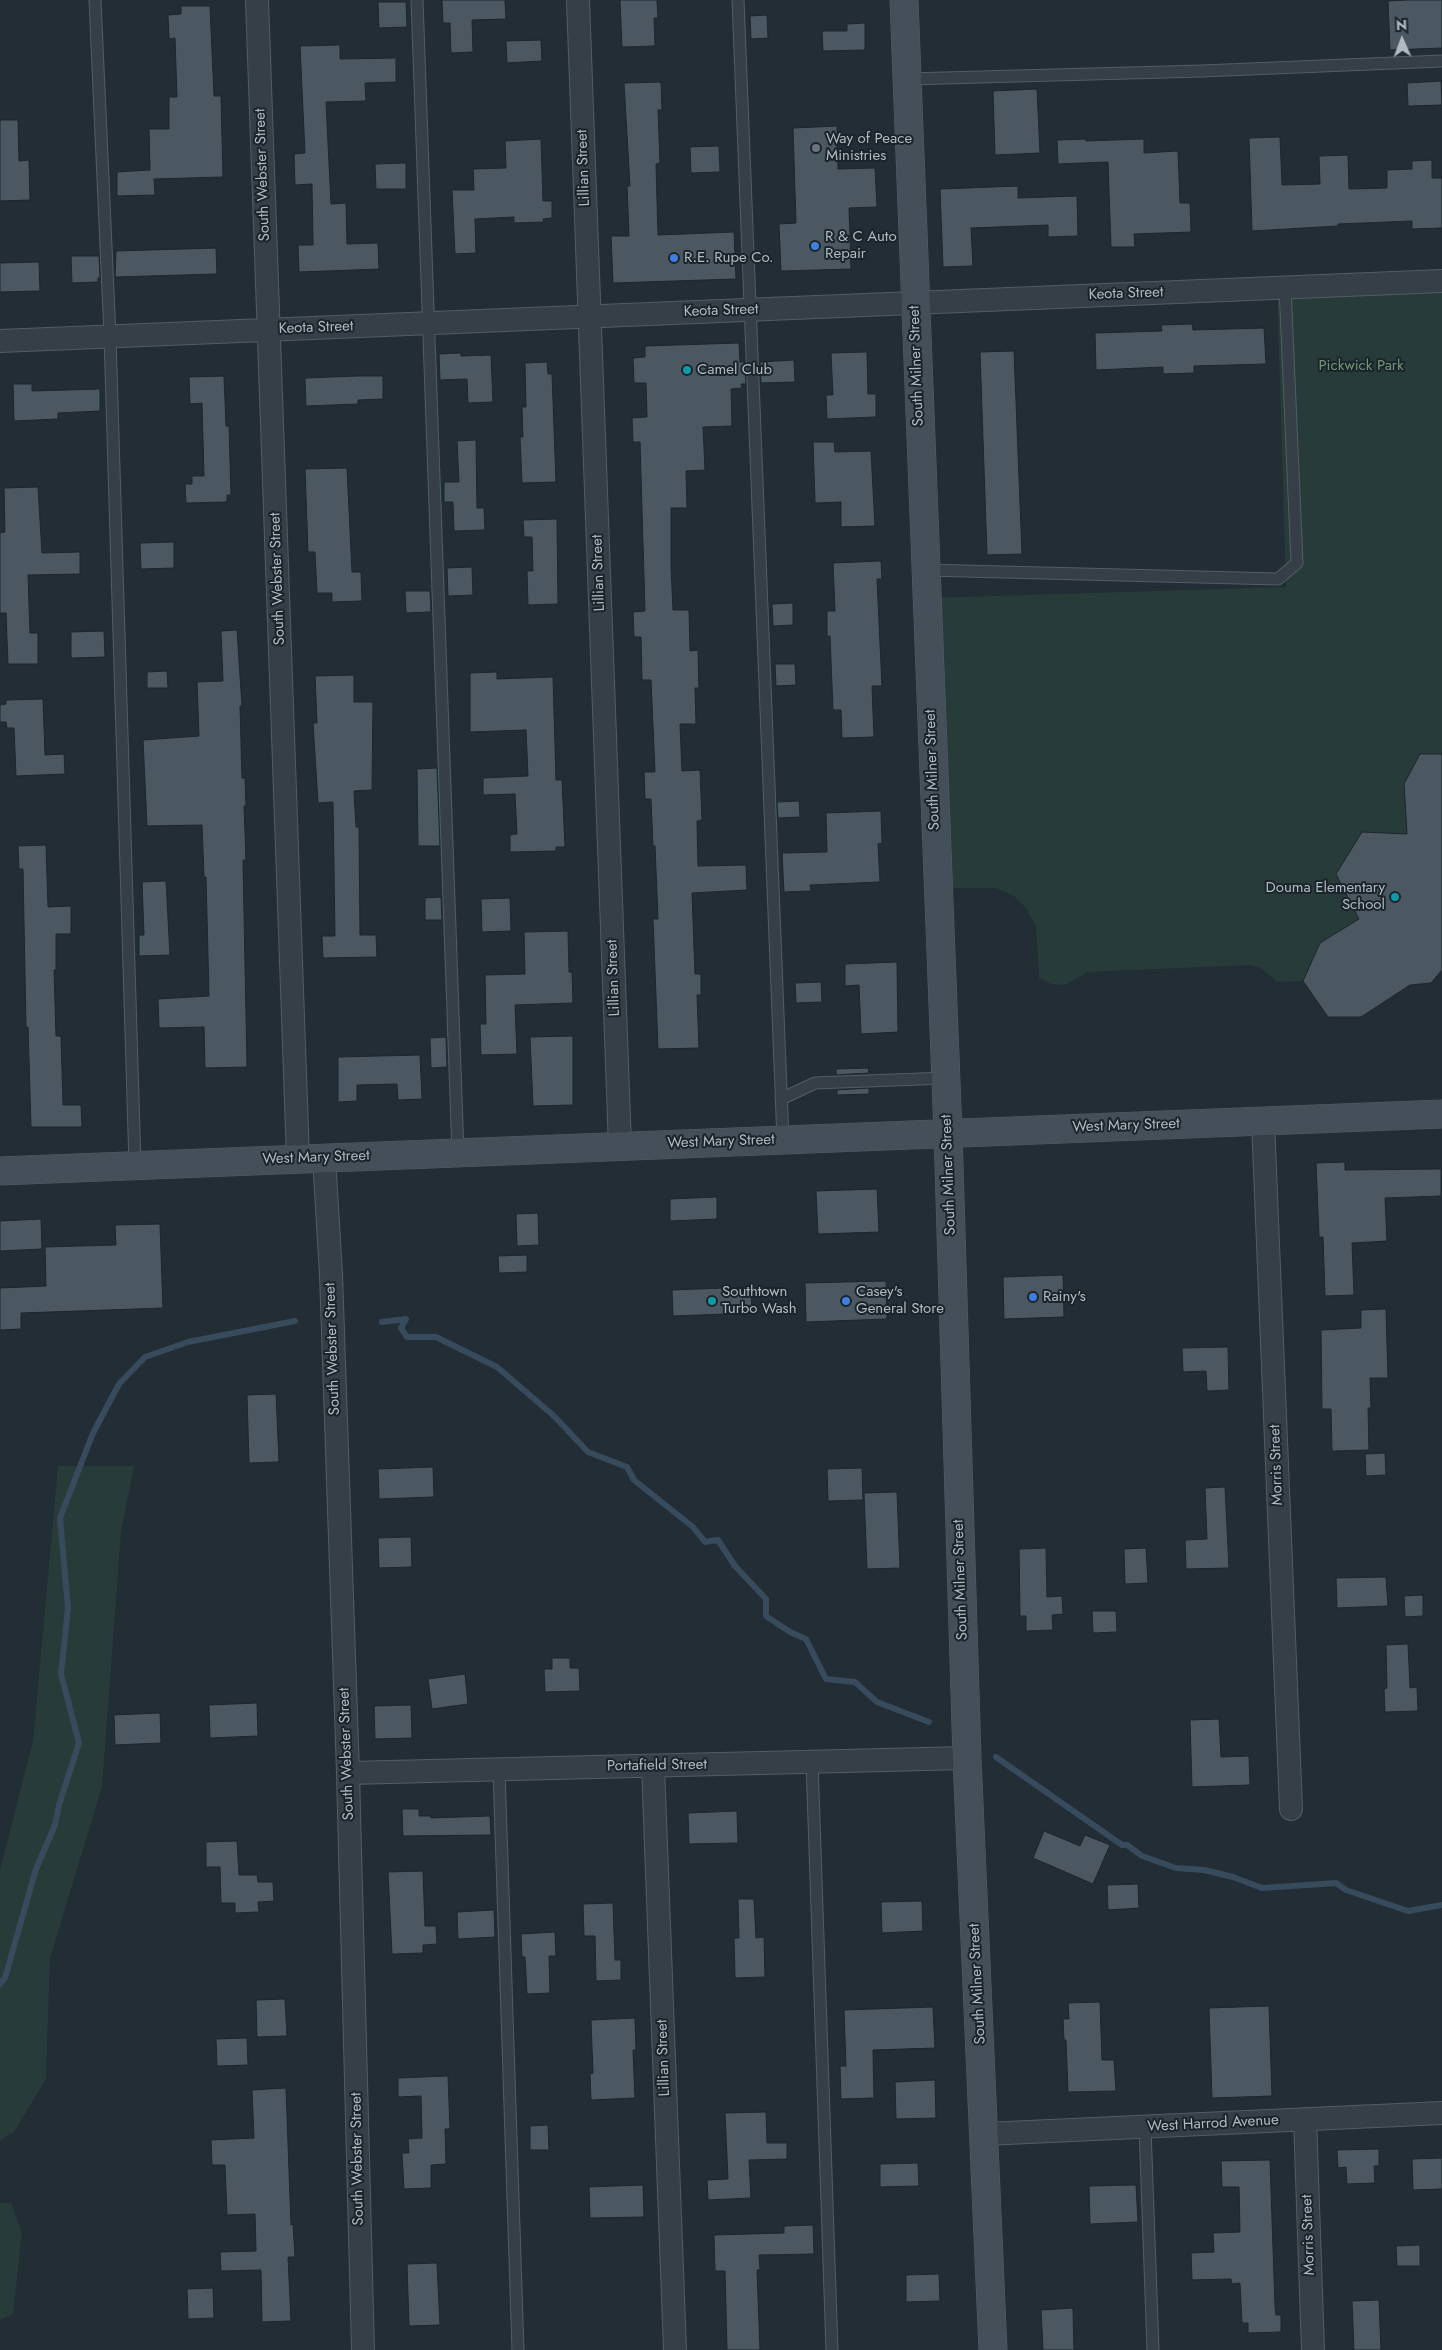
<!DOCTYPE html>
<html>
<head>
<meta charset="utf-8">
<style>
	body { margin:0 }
	#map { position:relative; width:1442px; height:2350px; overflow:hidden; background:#222d36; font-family:Jost,sans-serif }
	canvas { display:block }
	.north { position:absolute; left:1377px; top:15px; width:50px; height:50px; -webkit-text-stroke:4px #1b242b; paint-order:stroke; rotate:358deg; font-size:14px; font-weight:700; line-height:20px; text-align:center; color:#b0bac3 }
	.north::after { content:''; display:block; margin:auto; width:18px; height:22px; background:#b0bac3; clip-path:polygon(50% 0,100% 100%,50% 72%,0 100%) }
</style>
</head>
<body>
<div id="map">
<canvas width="1442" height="2350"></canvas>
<div class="north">N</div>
</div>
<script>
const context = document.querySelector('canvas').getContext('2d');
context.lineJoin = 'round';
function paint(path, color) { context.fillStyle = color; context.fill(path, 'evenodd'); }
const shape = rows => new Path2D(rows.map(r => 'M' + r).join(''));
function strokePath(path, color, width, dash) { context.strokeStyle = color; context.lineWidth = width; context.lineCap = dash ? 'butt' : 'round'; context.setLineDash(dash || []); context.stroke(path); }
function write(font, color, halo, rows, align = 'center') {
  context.font = font + ' Jost,sans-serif'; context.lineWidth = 4; context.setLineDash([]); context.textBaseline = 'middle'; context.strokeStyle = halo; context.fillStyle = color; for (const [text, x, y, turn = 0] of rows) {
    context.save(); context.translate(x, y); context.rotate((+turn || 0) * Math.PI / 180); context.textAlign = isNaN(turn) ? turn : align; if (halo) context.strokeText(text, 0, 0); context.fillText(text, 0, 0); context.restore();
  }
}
paint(shape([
	[1442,281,1442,754,1420,754,1404,784,1407,834,1362,832,1336,874,1359,919,1320,943,1303,981,1277,982,1261,968,1250,965,1088,972,1064,985,1051,984,1039,978,1036,926,1025,907,1013,895,995,888,938,888,926,598,1286,587,1277,288],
	[58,1466,134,1466,121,1532,102,1787,50,1958,46,2079,14,2132,0,2140,0,1870,33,1741],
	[0,2203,11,2203,22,2233,13,2314,0,2320]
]), '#273b39');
strokePath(shape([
	[382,1322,406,1319,401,1328,407,1337,436,1337,497,1367,554,1416,588,1452,627,1467,634,1480,693,1527,705,1542,718,1540,735,1566,766,1599,766,1616,790,1632,806,1639,826,1679,855,1682,877,1702,929,1722],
	[996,1757,1122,1845,1127,1845,1142,1856,1176,1868,1204,1870,1233,1877,1262,1888,1336,1883,1346,1890,1408,1911,1442,1905],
	[0,1984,5,1978,36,1869,55,1825,59,1805,79,1743,61,1674,68,1608,60,1518,93,1433,119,1384,145,1357,188,1342,295,1321]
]), '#374b5c', 6);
const building = shape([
	[442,0,505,0,506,19,472,20,473,52,451,53,450,23,443,23,442,0],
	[620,0,657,0,658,18,654,18,655,46,622,47,620,0],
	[1408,0,1442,0,1442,48,1390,50,1388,1,1408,0],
	[378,2,406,2,407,27,379,28,378,2],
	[181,6,210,6,214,96,221,96,223,177,154,179,155,195,117,196,117,172,150,170,149,129,169,129,169,97,177,97,175,38,169,39,168,15,181,14,181,6],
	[767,15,768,38,751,39,750,16,767,15],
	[865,23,865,50,823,51,822,31,847,31,847,24,865,23],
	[541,40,542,61,507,63,506,41,541,40],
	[340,45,340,59,396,58,396,82,365,83,366,101,326,102,331,204,346,203,347,244,378,243,379,269,299,272,298,245,313,245,312,184,295,185,294,154,305,153,300,46,340,45],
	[1441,81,1442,105,1408,106,1407,83,1441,81],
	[661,82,662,110,658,110,660,163,656,164,658,235,734,232,736,279,613,283,611,236,629,236,627,186,630,186,624,83,661,82],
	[1037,89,1040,153,995,155,993,91,1037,89],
	[0,120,18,120,19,161,29,160,30,200,0,201,0,120],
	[837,126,838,169,875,168,877,207,849,208,851,269,781,271,779,224,796,223,793,128,837,126],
	[1280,137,1282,185,1320,184,1319,156,1348,155,1349,189,1387,188,1387,170,1412,169,1412,161,1432,160,1432,178,1442,178,1442,228,1412,229,1412,221,1338,224,1338,226,1252,231,1249,138,1280,137],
	[541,139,543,201,552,201,552,218,543,219,544,222,514,223,514,217,475,219,476,253,455,254,452,190,474,190,473,169,506,168,505,141,541,139],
	[1086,139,1086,141,1144,139,1144,153,1178,151,1180,203,1190,203,1191,232,1134,234,1135,247,1111,247,1108,162,1058,164,1057,140,1086,139],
	[719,146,720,172,691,173,690,147,719,146],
	[406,163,406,189,376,189,375,164,406,163],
	[1018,186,1018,198,1077,196,1078,236,1048,237,1048,225,971,228,973,266,943,267,940,189,1018,186],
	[216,248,217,274,115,277,116,251,216,248],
	[71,256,99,256,100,278,98,278,98,282,72,283,71,256],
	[39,262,40,291,0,292,0,263,39,262],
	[1192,324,1193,330,1264,328,1266,364,1194,366,1194,373,1163,374,1163,367,1096,370,1095,333,1162,331,1161,325,1192,324],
	[739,343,740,362,745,362,746,384,741,384,742,388,731,389,732,426,703,427,705,470,686,471,687,508,671,508,671,566,673,610,689,610,690,651,698,650,699,688,695,688,696,724,680,724,682,771,700,770,702,820,697,821,698,866,746,865,747,890,692,893,695,974,701,974,701,995,697,995,699,1048,658,1049,653,919,658,919,655,846,653,846,651,799,645,799,644,772,655,772,651,680,642,680,641,637,634,637,633,612,645,611,640,442,633,442,632,418,647,417,646,383,634,383,633,358,645,357,645,346,739,343],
	[1014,351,1022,554,987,555,980,352,1014,351],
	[867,352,868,394,876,394,876,417,827,419,826,395,833,395,831,353,867,352],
	[461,353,461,356,491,355,493,402,468,403,467,379,440,380,439,354,461,353],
	[794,360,795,382,761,383,760,362,794,360],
	[547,362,548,374,552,374,556,482,522,483,520,437,523,437,522,407,526,407,525,363,547,362],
	[224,376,226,426,229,426,231,495,227,495,227,502,186,503,185,484,192,484,192,476,204,476,202,403,190,404,189,377,224,376],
	[357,376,383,376,383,399,358,400,358,404,306,406,305,378,357,376],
	[13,384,32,384,32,391,100,389,100,411,58,413,58,419,14,421,13,384],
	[476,440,477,508,484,508,485,530,454,531,453,502,444,502,444,482,459,482,457,441,476,440],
	[813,442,834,442,835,452,871,451,875,526,841,527,841,502,815,503,813,442],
	[347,468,352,572,361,572,362,601,332,602,332,593,317,593,315,552,308,552,305,469,347,468],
	[38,487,42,553,80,552,80,574,28,575,30,633,38,633,38,664,8,664,6,613,0,613,0,533,5,532,4,488,38,487],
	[557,519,558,604,528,605,527,571,533,571,532,537,524,537,523,520,557,519],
	[174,542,174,568,141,569,140,543,174,542],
	[881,561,882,579,877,579,882,686,872,686,874,737,842,738,841,710,833,710,830,636,827,636,827,611,835,611,833,563,881,561],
	[472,567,473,595,448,596,447,568,472,567],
	[405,591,430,591,431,612,406,613,405,591],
	[793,603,793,625,773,626,772,604,793,603],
	[237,630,242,706,240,706,242,778,245,778,246,806,244,806,246,860,243,860,247,1067,205,1068,204,1027,159,1028,158,999,209,996,206,877,204,877,202,825,147,826,143,740,199,736,197,682,223,681,221,631,237,630],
	[104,631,105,657,71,658,71,632,104,631],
	[775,664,795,664,796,685,776,686,775,664],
	[167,671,168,688,147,688,147,672,167,671],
	[497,672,497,679,553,677,556,780,562,780,565,847,556,847,556,851,510,852,510,835,517,834,515,794,483,795,483,778,528,776,526,730,470,732,470,673,497,672],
	[354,675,354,702,373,702,372,790,354,791,356,827,359,827,360,935,376,935,377,957,323,958,322,936,335,936,333,802,318,803,313,723,317,723,315,676,354,675],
	[43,699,45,755,64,754,65,774,16,776,14,728,7,728,6,722,0,722,0,705,6,704,6,700,43,699],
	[1420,754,1442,754,1442,970,1431,983,1410,985,1361,1017,1328,1017,1303,981,1320,943,1359,919,1336,874,1362,832,1407,834,1404,784,1420,754],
	[437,768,440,846,418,846,417,769,437,768],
	[799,801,800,817,778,818,777,802,799,801],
	[881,811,882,843,878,844,880,882,810,885,811,891,784,892,782,853,827,852,826,813,881,811],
	[46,845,48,907,71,906,71,934,56,934,56,970,54,970,56,1036,61,1036,63,1105,81,1105,82,1127,31,1127,28,1027,26,1027,23,869,19,869,18,846,46,845],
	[166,881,170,955,139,956,139,935,144,935,142,882,166,881],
	[441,897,442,920,425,920,425,898,441,897],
	[510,898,511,931,482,932,481,899,510,898],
	[568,931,569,972,572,972,573,1003,515,1005,517,1054,481,1055,480,1024,486,1024,485,975,525,974,524,932,568,931],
	[897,962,898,1032,861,1034,859,985,845,986,845,964,897,962],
	[821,982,822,1002,796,1003,795,983,821,982],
	[573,1036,573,1105,533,1106,530,1037,573,1036],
	[446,1037,447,1067,431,1068,430,1038,446,1037],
	[420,1055,422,1099,398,1100,397,1084,357,1085,357,1101,338,1102,338,1057,420,1055],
	[868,1068,869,1073,836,1075,836,1069,868,1068],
	[869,1088,869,1094,837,1095,837,1090,869,1088],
	[1345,1162,1345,1170,1441,1169,1441,1196,1385,1198,1387,1241,1352,1243,1354,1295,1325,1296,1323,1237,1319,1237,1316,1163,1345,1162],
	[877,1189,879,1232,818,1234,816,1191,877,1189],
	[717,1197,717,1219,670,1221,670,1199,717,1197],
	[538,1213,539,1245,517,1246,516,1214,538,1213],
	[41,1219,42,1249,0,1251,0,1221,41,1219],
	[160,1224,163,1308,21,1313,21,1329,0,1330,0,1288,46,1286,45,1247,116,1245,115,1225,160,1224],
	[527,1255,527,1272,499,1273,498,1256,527,1255],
	[1063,1275,1064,1317,1004,1319,1003,1277,1063,1275],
	[886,1281,887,1319,806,1322,805,1283,886,1281],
	[751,1287,752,1313,673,1316,672,1290,751,1287],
	[1386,1309,1388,1378,1370,1378,1371,1408,1368,1408,1369,1450,1332,1451,1331,1409,1322,1409,1321,1330,1361,1328,1361,1310,1386,1309],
	[1228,1347,1229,1390,1207,1391,1206,1371,1183,1372,1182,1348,1228,1347],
	[276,1394,279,1462,249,1463,247,1395,276,1394],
	[1385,1453,1386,1475,1366,1476,1365,1454,1385,1453],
	[433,1467,434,1497,379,1499,378,1469,433,1467],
	[862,1468,863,1500,828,1501,827,1469,862,1468],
	[1225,1487,1229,1568,1186,1569,1185,1540,1207,1539,1205,1488,1225,1487],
	[897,1492,900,1568,867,1569,864,1493,897,1492],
	[411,1537,412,1567,379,1568,378,1538,411,1537],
	[1046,1548,1047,1597,1062,1596,1063,1614,1052,1615,1053,1630,1026,1631,1026,1616,1020,1616,1019,1549,1046,1548],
	[1146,1548,1148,1583,1125,1584,1124,1549,1146,1548],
	[1386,1577,1388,1606,1337,1608,1336,1578,1386,1577],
	[1423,1595,1423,1616,1405,1617,1404,1596,1423,1595],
	[1092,1611,1116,1611,1117,1632,1093,1633,1092,1611],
	[1408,1644,1410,1688,1417,1687,1418,1711,1385,1712,1384,1689,1387,1688,1386,1645,1408,1644],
	[552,1658,570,1658,570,1668,579,1668,580,1691,545,1692,544,1669,552,1669,552,1658],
	[465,1674,468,1704,432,1709,428,1679,465,1674],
	[257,1703,258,1736,210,1738,209,1705,257,1703],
	[411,1705,412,1738,375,1739,374,1706,411,1705],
	[160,1713,161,1743,115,1745,114,1715,160,1713],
	[1219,1719,1221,1757,1249,1756,1250,1785,1192,1787,1190,1720,1219,1719],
	[402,1809,419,1809,419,1816,431,1816,431,1818,490,1816,491,1835,403,1836,402,1809],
	[737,1811,738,1843,689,1844,688,1813,737,1811],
	[1044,1831,1080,1846,1085,1835,1110,1845,1093,1884,1033,1858,1044,1831],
	[237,1841,239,1875,257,1875,258,1882,273,1882,274,1901,258,1902,259,1912,235,1913,235,1903,221,1903,220,1867,206,1867,206,1842,237,1841],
	[423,1871,425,1926,436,1926,437,1944,423,1945,423,1953,392,1954,388,1872,423,1871],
	[1138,1884,1139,1908,1108,1910,1107,1885,1138,1884],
	[738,1899,754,1899,756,1938,764,1937,765,1977,735,1978,734,1938,739,1938,738,1899],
	[922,1901,923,1931,882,1933,881,1902,922,1901],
	[613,1903,615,1960,621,1960,621,1980,596,1981,595,1936,584,1936,583,1904,613,1903],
	[494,1910,495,1937,458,1939,457,1912,494,1910],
	[555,1932,556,1956,549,1956,550,1993,527,1994,525,1957,522,1957,521,1934,555,1932],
	[285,1999,287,2036,257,2037,256,2000,285,1999],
	[1100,2002,1102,2060,1114,2060,1116,2091,1068,2092,1066,2040,1064,2040,1063,2019,1069,2019,1068,2003,1100,2002],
	[1269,2006,1272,2096,1212,2098,1209,2008,1269,2006],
	[933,2007,935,2048,873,2050,874,2098,841,2099,840,2066,846,2066,844,2010,933,2007],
	[635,2018,636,2050,633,2050,635,2098,591,2100,590,2074,593,2073,591,2020,635,2018],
	[247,2038,248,2065,217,2066,216,2039,247,2038],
	[448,2076,450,2129,445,2129,446,2164,431,2165,431,2188,404,2189,402,2153,409,2153,408,2139,422,2138,421,2096,398,2097,398,2078,448,2076],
	[935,2080,936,2118,896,2119,895,2082,935,2080],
	[286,2088,291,2225,293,2224,295,2257,288,2257,291,2321,262,2322,261,2270,221,2271,220,2252,256,2251,255,2214,227,2215,225,2165,212,2165,211,2140,254,2138,252,2090,286,2088],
	[766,2112,767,2143,787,2143,787,2159,749,2160,751,2198,708,2200,707,2180,728,2179,725,2113,766,2112],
	[548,2125,549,2150,530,2150,530,2126,548,2125],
	[1379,2149,1379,2166,1374,2166,1375,2183,1347,2184,1346,2167,1338,2168,1337,2150,1379,2149],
	[1442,2158,1442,2189,1413,2190,1412,2159,1442,2158],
	[1270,2160,1275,2306,1276,2315,1281,2315,1281,2332,1248,2333,1248,2323,1242,2323,1240,2283,1232,2284,1231,2279,1192,2280,1191,2253,1214,2252,1213,2233,1240,2232,1239,2187,1222,2187,1221,2161,1270,2160],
	[918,2163,919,2186,880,2187,880,2164,918,2163],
	[643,2185,644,2217,590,2218,589,2187,643,2185],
	[1136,2185,1138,2222,1090,2224,1089,2186,1136,2185],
	[813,2225,814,2254,759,2255,760,2270,757,2270,760,2350,727,2350,725,2271,715,2271,714,2235,784,2233,784,2226,813,2225],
	[1420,2245,1420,2266,1397,2266,1396,2246,1420,2245],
	[437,2263,440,2325,409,2326,407,2264,437,2263],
	[939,2274,940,2301,906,2302,906,2275,939,2274],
	[213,2288,214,2318,188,2319,187,2289,213,2288],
	[1379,2300,1381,2350,1354,2350,1352,2301,1379,2300],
	[1073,2308,1074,2350,1043,2350,1041,2310,1073,2308]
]);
paint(building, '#4b5862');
strokePath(building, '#1d262d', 1);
const lane = shape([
	[95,0,110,336,135,1165],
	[417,0,458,1153],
	[738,0,783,1140],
	[907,79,1202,71,1442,61],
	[925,570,1278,579,1297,563,1285,287],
	[781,1099,815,1083,946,1078],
	[812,1761,832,2350],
	[499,1770,518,2350],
	[1145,2127,1153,2350]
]);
const street = shape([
	[257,0,298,1159],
	[578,0,620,1146],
	[0,341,1442,281],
	[1263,1121,1291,1809],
	[324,1158,331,1274,348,1773,363,2350],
	[653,1766,675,2350],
	[348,1773,967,1758],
	[1305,2119,1313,2350],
	[985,2134,1442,2113]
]);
const secondary = shape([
	[904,0,948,1133,967,1758,993,2350],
	[0,1171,1442,1114]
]);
strokePath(lane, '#535d64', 13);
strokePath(street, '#535d64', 24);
strokePath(secondary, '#535d64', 29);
strokePath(lane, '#363f47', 11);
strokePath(street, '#363f47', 22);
strokePath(secondary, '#444f59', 28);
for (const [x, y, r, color] of [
	[816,148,5,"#6b7280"],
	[815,246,5,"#3f7fe0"],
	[674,258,5,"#3f7fe0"],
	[687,370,5,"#0f9aa8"],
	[1395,897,5,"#0f9aa8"],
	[1033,1297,5,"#3f7fe0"],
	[712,1301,5,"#0f9aa8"],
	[846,1301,5,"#3f7fe0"]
]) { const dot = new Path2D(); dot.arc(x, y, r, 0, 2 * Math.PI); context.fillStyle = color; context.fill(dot); strokePath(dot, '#1b242b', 2); }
write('15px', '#b0bac3', '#1b242b', [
	["Way of Peace",826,139],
	["Ministries",826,156],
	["R & C Auto",825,237],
	["Repair",825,254],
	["R.E. Rupe Co.",684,258],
	["Camel Club",697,370],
	["Douma Elementary",1385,888,"right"],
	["School",1385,905,"right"],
	["Southtown",722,1292],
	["Turbo Wash",722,1309],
	["Casey's",856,1292],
	["General Store",856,1309],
	["Rainy's",1043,1297]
], 'left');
write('15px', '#b0bac3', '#1b242b', [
	["Lillian Street",584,168,-92],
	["South Webster Street",263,175,-92],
	["Keota Street",1126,294,-2],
	["Keota Street",721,311,-2],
	["Keota Street",316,328,-2],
	["South Milner Street",917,366,-92],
	["Lillian Street",599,573,-92],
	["South Webster Street",278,579,-92],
	["South Milner Street",933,770,-92],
	["Lillian Street",614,978,-92],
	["West Mary Street",1126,1126,-2],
	["West Mary Street",721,1142,-2],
	["West Mary Street",316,1158,-2],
	["South Milner Street",949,1175,-92],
	["South Webster Street",333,1349,-92],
	["Morris Street",1277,1465,-92],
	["South Milner Street",961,1580,-92],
	["South Webster Street",347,1754,-92],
	["Portafield Street",657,1766,-1],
	["South Milner Street",978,1984,-93],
	["Lillian Street",664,2058,-92],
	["West Harrod Avenue",1213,2124,-3],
	["South Webster Street",358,2159,-91],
	["Morris Street",1309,2235,-92]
]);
write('15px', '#719775', '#1b242b', [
	["Pickwick Park",1361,366]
]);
</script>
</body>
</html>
